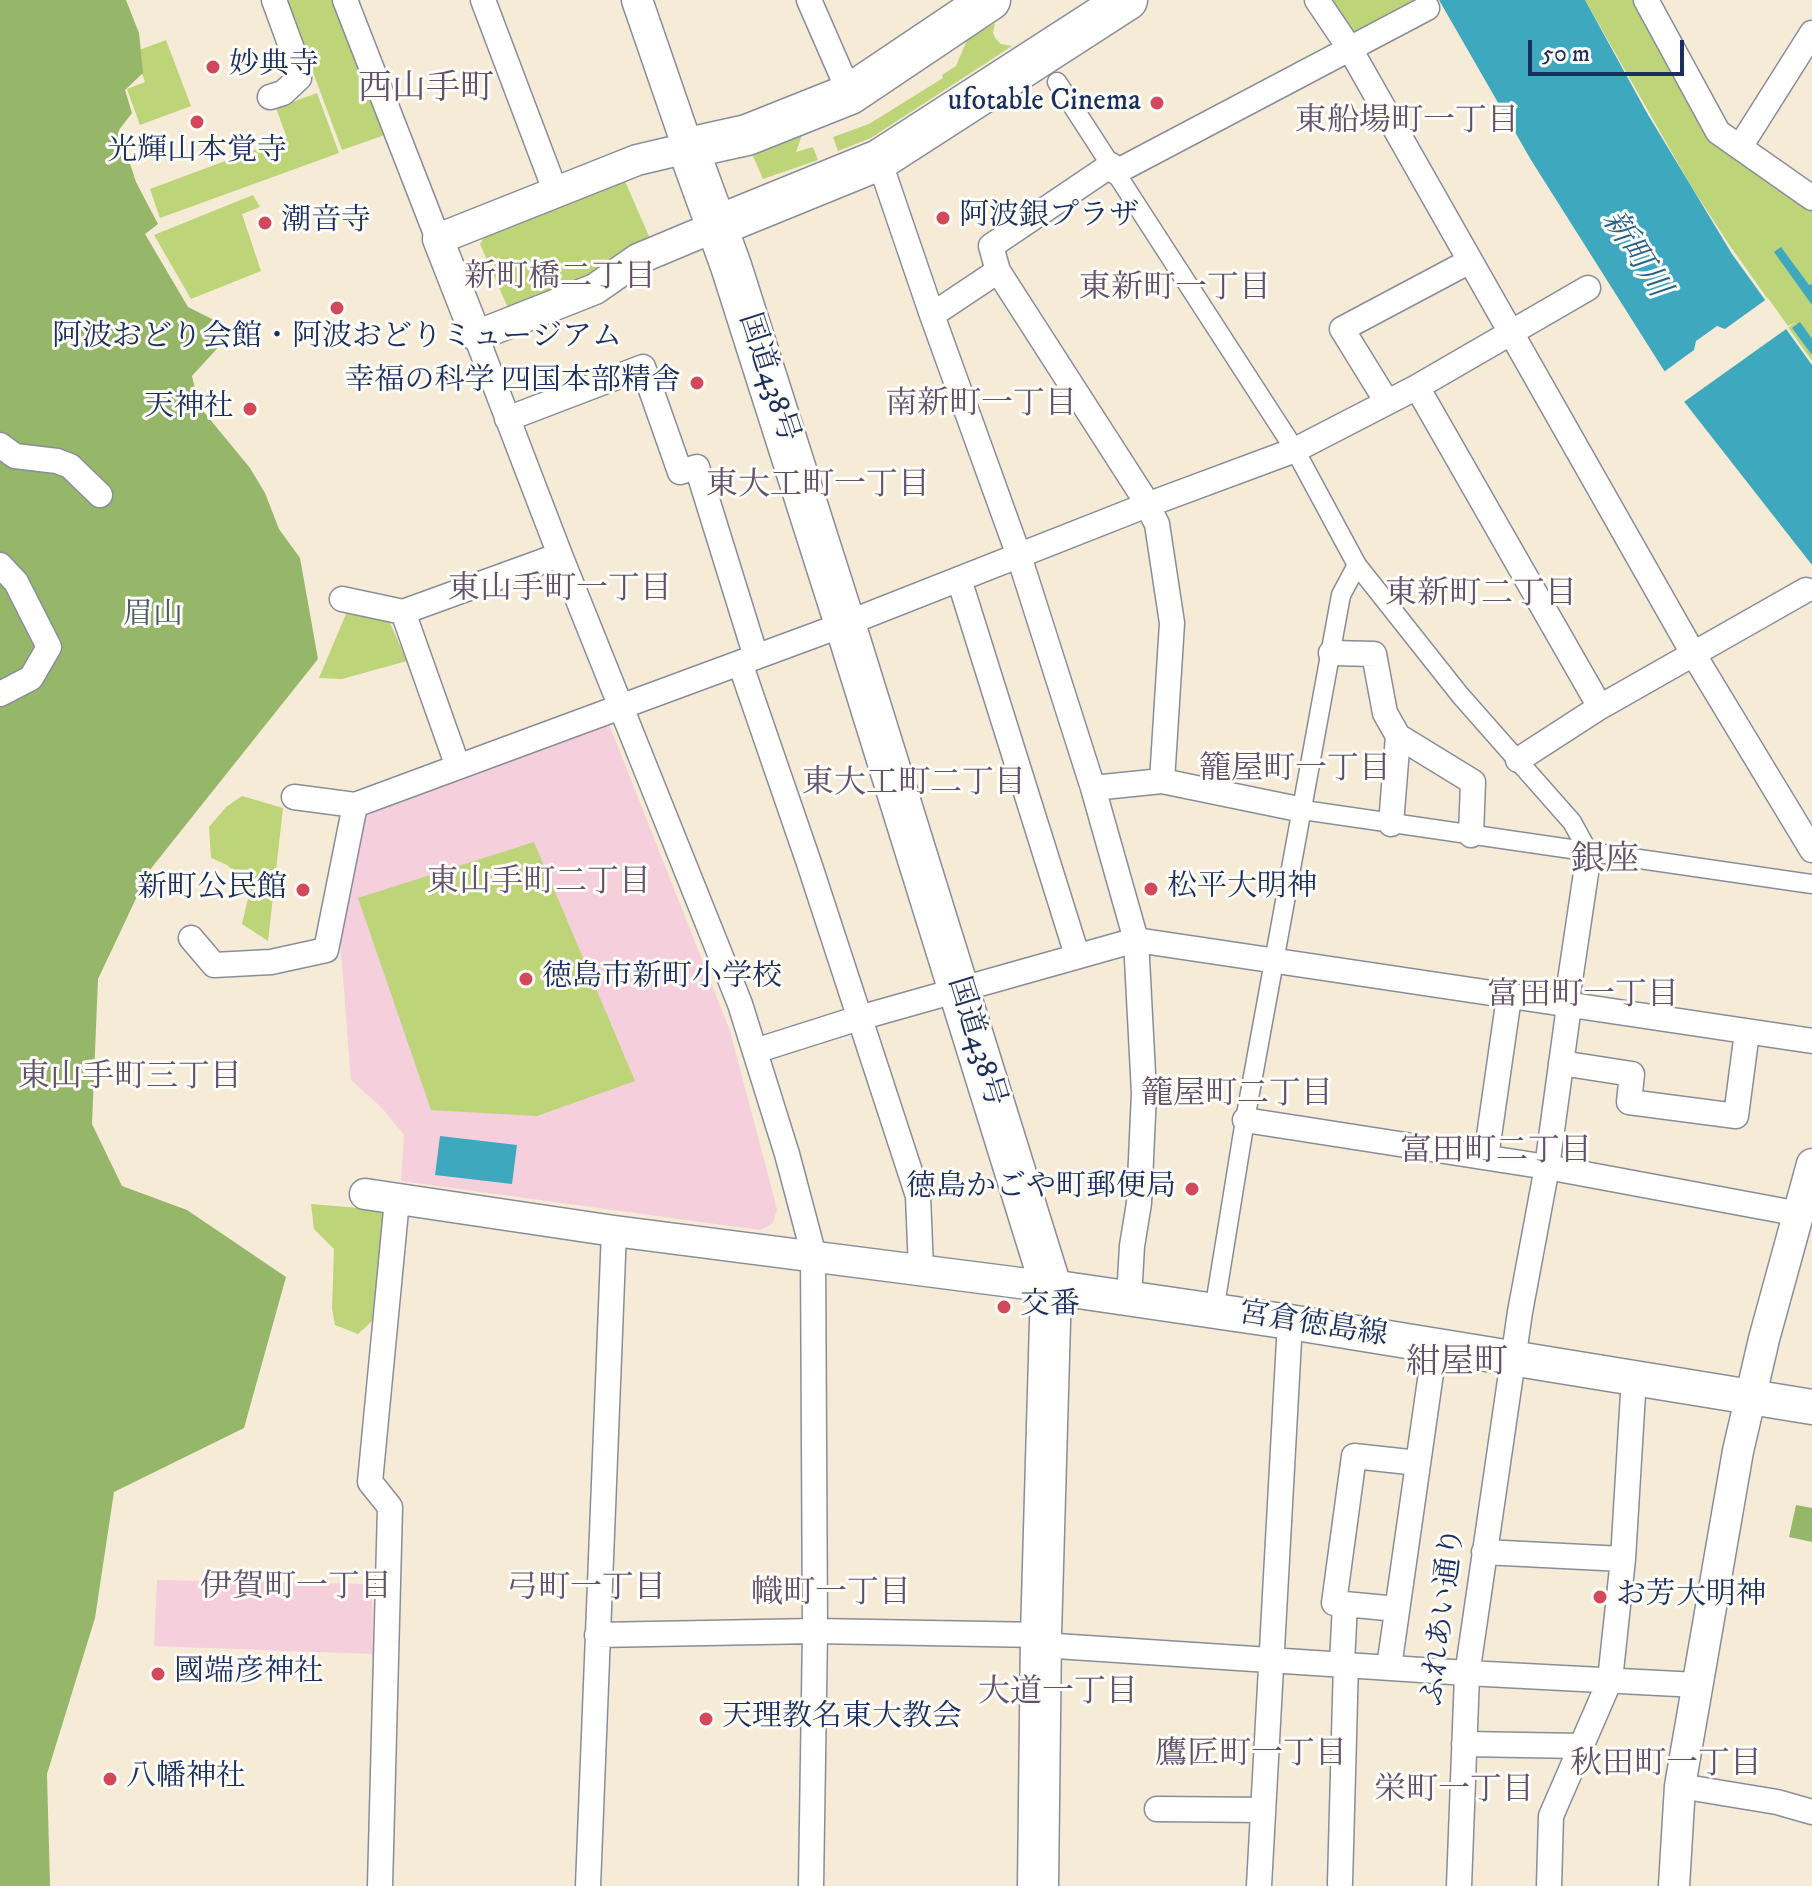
<!DOCTYPE html>
<html>
<head>
<meta charset="utf-8">
<style>
	body { margin:0 }
	#map { position:relative; width:1812px; height:1886px; overflow:hidden; background:#f6ebd6; font-family:"IM FELL DW Pica",serif }
	canvas { display:block }
	.scale { position:absolute; left:1528px; top:40px; width:156px; height:36px; box-sizing:border-box; border:4px solid #1b2f5e; border-top:0; padding-left:10px; font-size:24px; line-height:28px; white-space:nowrap; color:#1b2f5e; -webkit-text-stroke:6px #fdfcf7; paint-order:stroke }
</style>
</head>
<body>
<div id="map">
<canvas width="1812" height="1886"></canvas>
<div class="scale">50 m</div>
</div>
<script>
const context = document.querySelector('canvas').getContext('2d');
context.lineJoin = 'round';
function paint(path, color) { context.fillStyle = color; context.fill(path, 'evenodd'); }
const shape = rows => new Path2D(rows.map(r => 'M' + r).join(''));
function strokePath(path, color, width, dash) { context.strokeStyle = color; context.lineWidth = width; context.lineCap = dash ? 'butt' : 'round'; context.setLineDash(dash || []); context.stroke(path); }
function write(font, color, halo, rows, align = 'center') {
  context.font = font + ' "IM FELL DW Pica","Noto Serif JP",serif'; context.lineWidth = 6; context.setLineDash([]); context.textBaseline = 'middle'; context.strokeStyle = halo; context.fillStyle = color; for (const [text, x, y, turn = 0] of rows) {
    context.save(); context.translate(x, y); context.rotate((+turn || 0) * Math.PI / 180); context.textAlign = isNaN(turn) ? turn : align; if (halo) context.strokeText(text, 0, 0); context.fillText(text, 0, 0); context.restore();
  }
}
paint(shape([
	[609,724,730,1031,777,1209,773,1223,760,1230,401,1181,404,1135,382,1108,351,1080,339,926,362,811],
	[157,1580,372,1584,373,1654,154,1646]
]), '#f5cfdb');
paint(shape([
	[286,0,335,0,385,135,342,150],
	[1331,0,1434,0,1355,35],
	[1585,0,1641,0,1716,141,1812,208,1812,361,1730,246,1691,186],
	[995,23,993,33,996,39,1001,44,1012,46,871,138,838,151,833,137,869,124,943,78,942,75,956,66,967,40],
	[166,40,191,106,140,125,127,89,145,82,134,52],
	[317,93,339,153,160,218,150,189,287,138,276,108],
	[803,132,796,152,813,147,818,160,763,179,752,154,753,150],
	[625,181,651,241,590,282,508,308,480,244,489,230],
	[253,195,260,207,242,214,261,271,191,299,154,235],
	[352,612,390,623,407,661,342,679,319,678,346,614],
	[242,796,283,808,268,941,242,924,251,886,227,865,211,858,209,827,226,807],
	[534,842,635,1081,537,1116,431,1110,358,898],
	[311,1204,383,1210,373,1320,358,1334,335,1325,332,1309,334,1249,314,1229]
]), '#bdd479');
paint(shape([
	[0,0,126,0,139,33,143,73,125,90,132,113,119,130,136,182,158,224,145,234,188,307,234,330,192,376,199,406,250,468,265,493,279,529,300,558,318,659,149,871,98,979,92,1124,122,1186,187,1210,286,1277,244,1428,114,1492,95,1618,47,1774,50,1886,0,1886],
	[1796,1505,1812,1508,1812,1542,1789,1537]
]), '#96b669');
paint(shape([
	[1439,0,1585,0,1647,113,1732,254,1812,365,1812,565,1682,399,1531,160],
	[1781,247,1809,285,1812,284,1812,305,1774,252],
	[1800,322,1812,339,1812,355,1792,328],
	[440,1136,517,1145,512,1184,435,1175]
]), '#3ea9be');
paint(shape([
	[1768,298,1788,326,1796,322,1681,404,1661,374,1694,350,1696,341,1717,326,1725,329]
]), '#f6ebd6');
const pedestrian = shape([
	[1057,82,1295,450,1357,565,1341,595,1245,1120,1214,1311],
	[1357,565,1460,695,1572,822,1589,853],
	[1303,810,1812,884]
]);
const minor = shape([
	[345,0,438,239],
	[483,0,556,193],
	[809,0,850,94],
	[1317,0,1350,49,1694,655,1812,850],
	[1646,0,1718,132,1812,198],
	[270,97,283,93,299,78,296,60,274,0],
	[1740,147,1812,33],
	[879,160,932,315,1019,556,1093,788,1136,940,1144,1093,1139,1203,1132,1246,1129,1298],
	[1116,172,1427,8],
	[998,271,991,246,1111,165],
	[932,315,998,271,1142,495,1157,524,1172,623,1162,781],
	[476,336,560,555,740,1004,787,1154,813,1252,815,1631,811,1886],
	[1417,387,1600,707],
	[1387,402,1342,329,1470,261],
	[507,419,643,367,680,472,697,467,756,657],
	[0,445,15,456,57,461,70,466,100,495],
	[0,565,16,582,49,647,31,678,0,694],
	[959,579,1077,955],
	[342,599,403,612,560,555],
	[403,612,458,767],
	[1331,653,1374,654,1385,713,1398,736,1473,782,1471,835],
	[740,663,809,863,918,1196,921,1269],
	[1518,760,1600,707,1806,590],
	[1093,788,1162,781,1303,810],
	[294,797,355,805,845,624,1147,505,1295,450,1417,387,1588,288],
	[1391,824,1398,736],
	[191,938,214,965,271,962,326,950,355,805],
	[755,1051,859,1018,1136,940,1812,1041],
	[1561,1063,1632,1074,1629,1102,1736,1116,1747,1032],
	[1245,1120,1547,1167,1800,1214],
	[1486,1157,1509,997],
	[1484,1552,1623,1559],
	[1397,1609,1334,1603,1354,1456,1418,1463],
	[597,1635,815,1631,1041,1635],
	[1041,1645,1467,1673,1697,1685],
	[1342,1663,1345,1604],
	[1389,1667,1435,1345],
	[1464,1744,1581,1746],
	[1680,1786,1777,1802,1812,1812],
	[1157,1809,1263,1810],
	[1340,1883,1346,1663],
	[380,1886,390,1507,370,1482,397,1200],
	[588,1886,614,1231],
	[1259,1886,1290,1322],
	[1459,1886,1467,1675,1520,1312,1547,1167,1569,1006,1568,994,1589,853],
	[1549,1886,1551,1816,1610,1680,1623,1559,1634,1377]
]);
const tertiary = shape([
	[637,0,688,148,637,160,438,239,476,336,595,289,638,259,717,226],
	[365,1194,614,1231,1051,1287],
	[1674,1886,1680,1786,1738,1451,1764,1339,1812,1164]
]);
const secondary = shape([
	[1051,1287,1290,1322,1812,1407]
]);
const trunk = shape([
	[990,0,850,94,747,135,688,148,731,266,845,624,1051,1287,1041,1635,1038,1886],
	[717,226,879,160,1127,0]
]);
strokePath(pedestrian, '#888d9a', 21);
strokePath(minor, '#888d9a', 27);
strokePath(tertiary, '#888d9a', 33);
strokePath(secondary, '#888d9a', 37);
strokePath(trunk, '#888d9a', 43);
strokePath(pedestrian, '#fff', 18);
strokePath(minor, '#fff', 24);
strokePath(tertiary, '#fff', 30);
strokePath(secondary, '#fff', 34);
strokePath(trunk, '#fff', 40);
for (const [x, y, r, color] of [
	[213,67,8,"#d1495b"],
	[1157,103,8,"#d1495b"],
	[197,122,8,"#d1495b"],
	[943,218,8,"#d1495b"],
	[265,223,8,"#d1495b"],
	[337,308,8,"#d1495b"],
	[697,383,8,"#d1495b"],
	[250,409,8,"#d1495b"],
	[1151,889,8,"#d1495b"],
	[303,890,8,"#d1495b"],
	[526,979,8,"#d1495b"],
	[1192,1189,8,"#d1495b"],
	[1004,1307,8,"#d1495b"],
	[1600,1597,8,"#d1495b"],
	[158,1674,8,"#d1495b"],
	[706,1719,8,"#d1495b"],
	[110,1779,8,"#d1495b"]
]) { const dot = new Path2D(); dot.arc(x, y, r, 0, 2 * Math.PI); context.fillStyle = color; context.fill(dot); strokePath(dot, '#fdfcf7', 3); }
write('30px', '#1b2f5e', '#fdfcf7', [
	["妙典寺",229,67],
	["ufotable Cinema",1141,103,"right"],
	["光輝山本覚寺",197,153,"center"],
	["阿波銀プラザ",959,218],
	["潮音寺",281,223],
	["阿波おどり会館・阿波おどりミュージアム",337,339,"center"],
	["幸福の科学 四国本部精舎",681,383,"right"],
	["天神社",234,409,"right"],
	["松平大明神",1167,889],
	["新町公民館",287,890,"right"],
	["徳島市新町小学校",542,979],
	["徳島かごや町郵便局",1176,1189,"right"],
	["交番",1020,1307],
	["お芳大明神",1616,1597],
	["國端彦神社",174,1674],
	["天理教名東大教会",722,1719],
	["八幡神社",126,1779]
], 'left');
write('30px', '#1b2f5e', '#fdfcf7', [
	["国道438号",767,378,72],
	["国道438号",975,1042,73],
	["宮倉徳島線",1313,1326,9],
	["ふれあい通り",1445,1617,-83]
]);
write('30px', '#445865', '#fdfcf7', [
	["眉山",153,617]
]);
write('32px', '#61526c', '#fdfcf7', [
	["東船場町一丁目",1407,123],
	["新町橋二丁目",560,279],
	["東新町一丁目",1175,290],
	["南新町一丁目",981,406],
	["東大工町一丁目",818,487],
	["東山手町一丁目",560,591],
	["東新町二丁目",1481,596],
	["籠屋町一丁目",1295,771],
	["東大工町二丁目",914,785],
	["東山手町二丁目",539,884],
	["富田町一丁目",1583,997],
	["東山手町三丁目",130,1079],
	["籠屋町二丁目",1237,1096],
	["富田町二丁目",1496,1153],
	["伊賀町一丁目",296,1589],
	["弓町一丁目",586,1590],
	["幟町一丁目",831,1595],
	["大道一丁目",1058,1694],
	["鷹匠町一丁目",1251,1756],
	["秋田町一丁目",1666,1766],
	["栄町一丁目",1454,1792]
]);
write('italic 32px', '#296084', '#fdfcf7', [
	["新町川",1634,255,57]
]);
write('34px', '#61526c', '#fdfcf7', [
	["西山手町",426,91],
	["銀座",1605,862],
	["紺屋町",1457,1365]
]);
</script>
</body>
</html>
